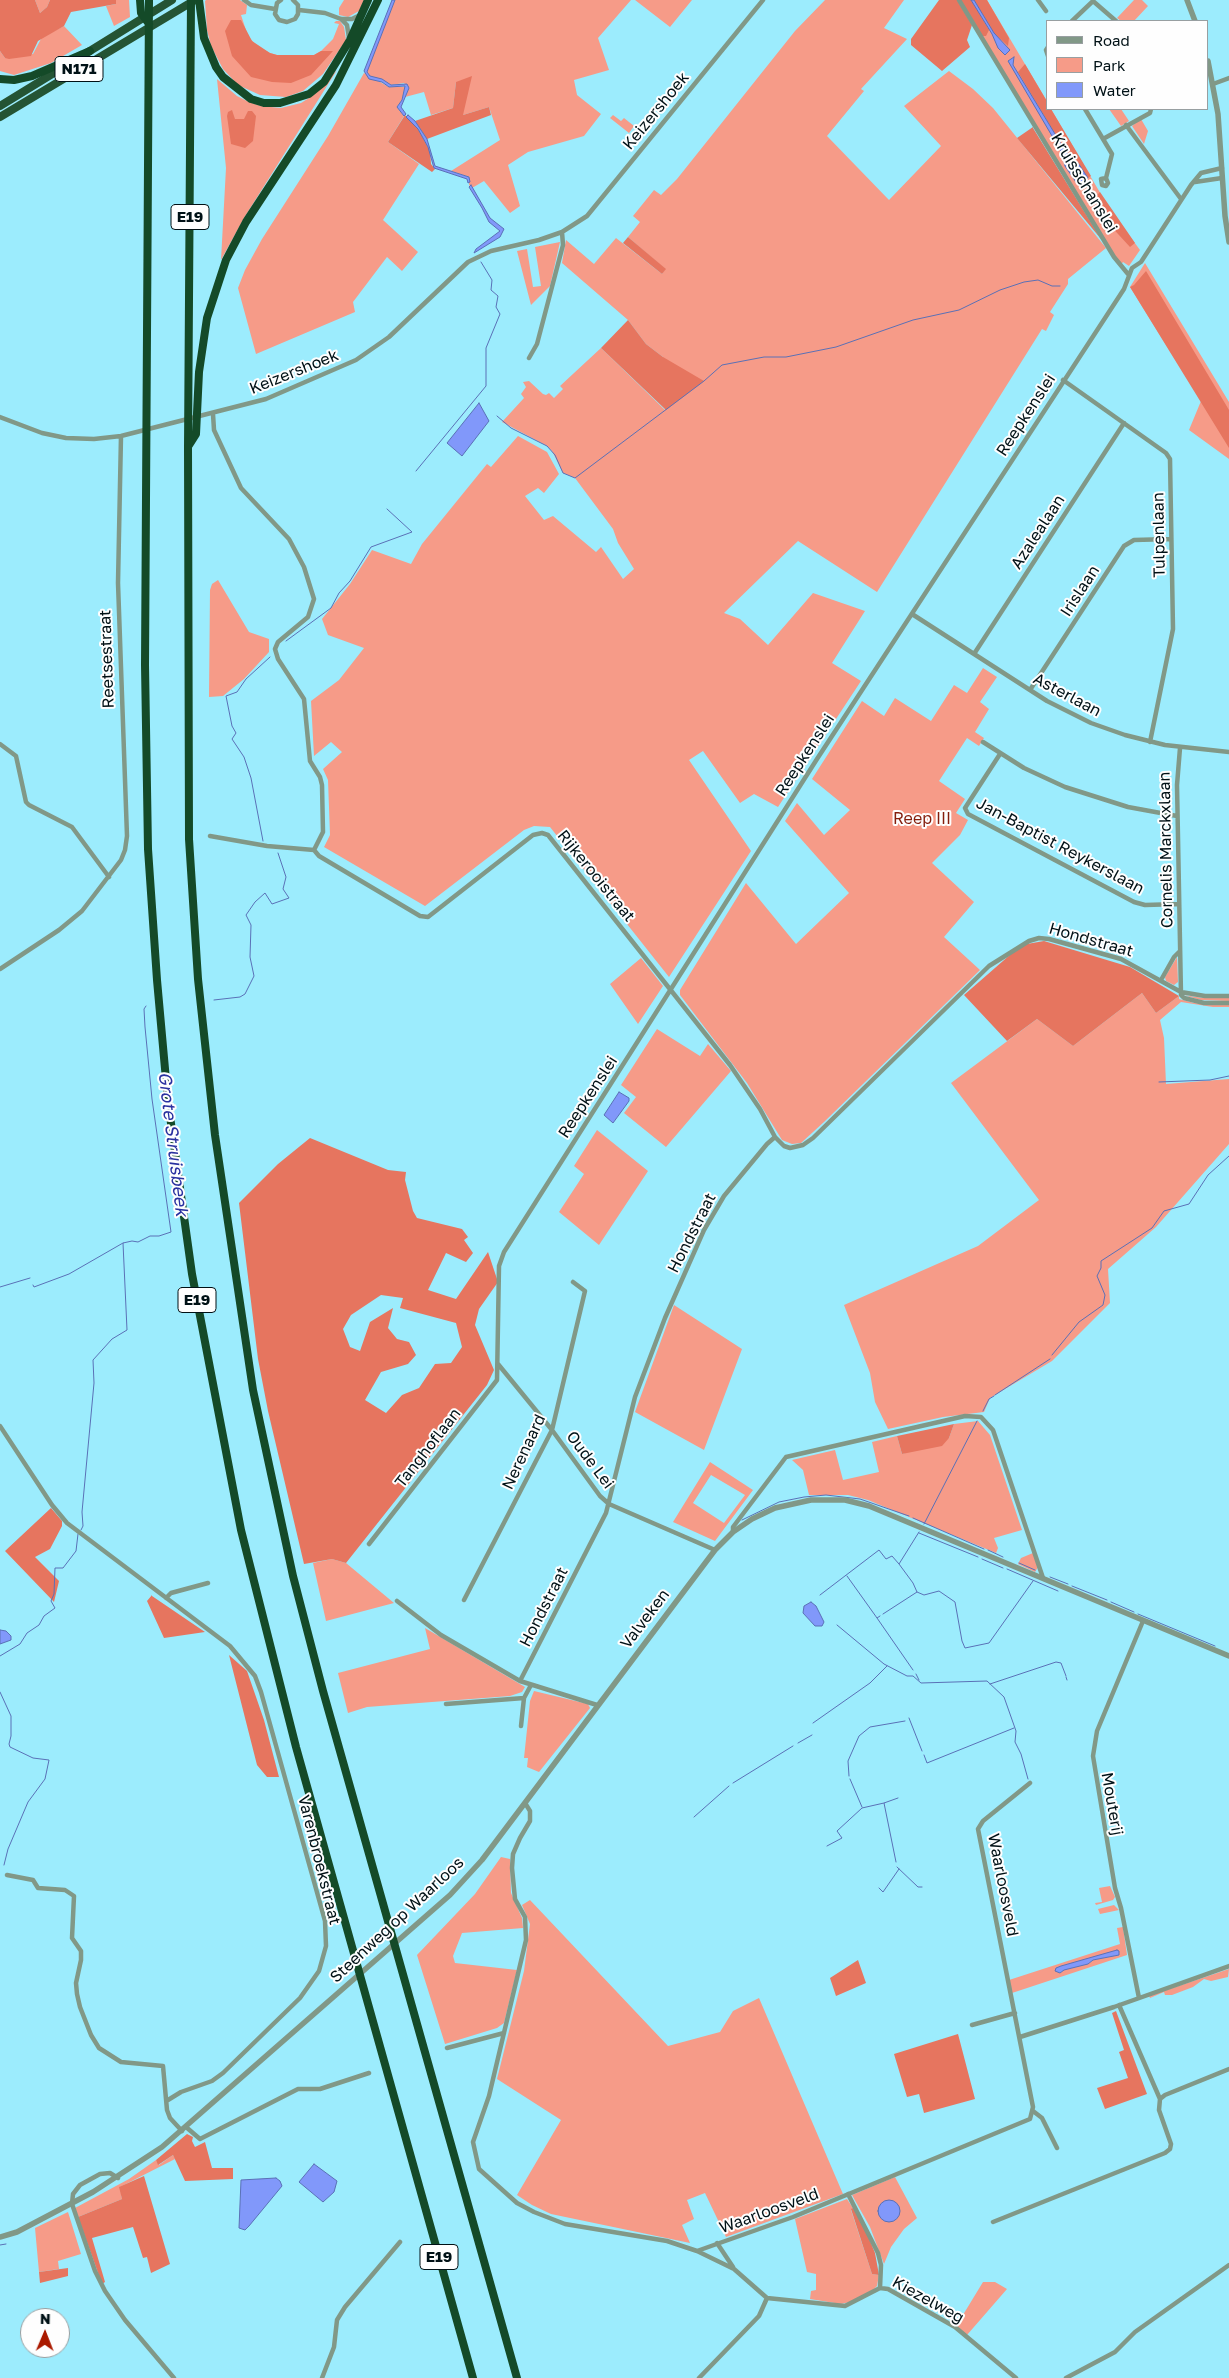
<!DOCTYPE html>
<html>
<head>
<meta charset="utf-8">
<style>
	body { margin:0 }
	#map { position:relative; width:1229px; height:2378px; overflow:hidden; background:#9cecfd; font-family:"Golos Text",sans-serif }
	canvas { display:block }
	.legend { position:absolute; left:1046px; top:20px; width:162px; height:90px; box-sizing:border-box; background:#fefefe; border:1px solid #989fa1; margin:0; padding:6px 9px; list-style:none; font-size:15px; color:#001116 }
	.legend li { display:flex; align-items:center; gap:10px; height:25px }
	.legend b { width:25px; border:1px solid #989fa1 }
	.north { position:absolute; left:20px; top:2308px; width:50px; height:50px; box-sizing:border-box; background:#fefefe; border:1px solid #989fa1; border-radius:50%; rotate:1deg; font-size:14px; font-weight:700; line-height:20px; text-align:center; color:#001116 }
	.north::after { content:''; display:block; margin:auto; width:18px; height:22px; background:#aa1a00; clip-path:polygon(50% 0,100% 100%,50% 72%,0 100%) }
</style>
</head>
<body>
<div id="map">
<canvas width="1229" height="2378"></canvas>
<ul class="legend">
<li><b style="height:6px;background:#819887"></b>Road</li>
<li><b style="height:14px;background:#f69b88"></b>Park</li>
<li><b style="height:14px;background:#8198fa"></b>Water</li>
</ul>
<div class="north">N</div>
</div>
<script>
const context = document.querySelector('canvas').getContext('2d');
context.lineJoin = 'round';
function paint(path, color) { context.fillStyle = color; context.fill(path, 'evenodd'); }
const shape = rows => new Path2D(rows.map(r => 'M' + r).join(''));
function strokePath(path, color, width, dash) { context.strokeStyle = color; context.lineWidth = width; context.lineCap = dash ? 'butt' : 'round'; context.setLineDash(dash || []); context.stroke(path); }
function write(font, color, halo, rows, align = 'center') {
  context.font = font + ' "Golos Text",sans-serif'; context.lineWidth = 4; context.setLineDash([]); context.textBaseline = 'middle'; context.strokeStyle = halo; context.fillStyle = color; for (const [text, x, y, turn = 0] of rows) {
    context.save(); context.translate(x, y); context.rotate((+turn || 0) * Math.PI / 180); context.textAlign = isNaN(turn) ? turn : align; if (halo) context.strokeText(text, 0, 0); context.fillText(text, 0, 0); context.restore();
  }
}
paint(shape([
	[35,0,50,0,47,7,40,13],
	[116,0,129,0,130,17,114,26,106,6,116,4],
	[206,0,240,0,247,5,246,14,241,15,248,36,257,46,270,53,277,55,314,55,321,51,333,39,339,24,334,23,336,21,340,21,344,27,346,40,323,74,303,91,286,97,260,95,238,85,223,69,211,46,207,30,205,1],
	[344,0,364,0,359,11,348,17,339,15,339,8],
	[395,0,631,0,598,38,609,70,574,80,577,95,601,114,584,136,528,152,508,165,520,206,510,213,484,181,472,188,469,185,469,177,451,171,500,140,489,107,463,115,456,82,453,108,431,115,424,92,405,97,409,88,404,83,391,85,368,75,367,70],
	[635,0,692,0,670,27],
	[825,0,904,0,884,28,907,39,861,89,864,91,827,136,889,200,941,146,904,106,949,71,973,89,993,108,1106,248,1068,279,1068,284,1050,312,1054,315,1046,331,1042,329,877,592,798,541,724,613,740,619,768,645,813,593,865,611,832,663,861,681,778,807,754,794,740,803,703,751,689,760,751,851,669,977,550,827,534,826,524,830,425,906,324,847,330,835,328,780,323,769,342,752,331,742,314,756,311,701,339,680,364,648,328,635,322,619,350,584,372,550,411,564,422,544,487,464,491,467,518,436,547,452,559,474,544,493,538,488,525,496,544,520,553,516,596,552,601,547,623,579,634,569,618,543,613,529,575,478,563,473,552,451,547,446,502,422,524,398,521,394,526,387,523,382,529,381,543,394,546,395,549,393,554,398,563,389,560,386,601,348,665,410,663,357,646,344,628,320,562,263,566,240,594,264,616,238,662,274,665,269,628,237,640,222,633,216,654,190,661,195,677,179,795,31],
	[959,0,987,0,1048,103,1048,109,1051,109,1109,208,1140,250,1129,266,1123,262,1120,266],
	[1134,0,1142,0,1148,6,1134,21,1121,21,1117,18],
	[64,26,82,45,51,63,14,75,0,71,0,51,5,58,33,54,42,37],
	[337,70,244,218,221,260,226,168,217,79,237,96,249,102,261,106,281,108,301,103,309,98],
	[364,73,389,87,405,87,402,100,397,107,404,116,388,142,419,164,383,220,418,252,402,271,387,257,353,302,355,312,256,354,238,288,245,270,262,239,328,136],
	[1109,109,1121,109,1129,121,1121,126],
	[613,115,621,121,624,118,634,126,629,133,610,118],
	[1141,119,1148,131,1144,144,1132,126],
	[560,242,550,286,531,305,517,251,527,249,533,287,541,286,535,247],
	[1145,263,1229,402,1229,459,1189,430,1201,401,1130,287],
	[218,580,249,632,269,639,269,652,244,679,223,696,209,697,210,590,212,584],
	[983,668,997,677,980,702,989,709,975,732,984,738,979,746,967,738,939,781,965,799,956,813,968,820,960,835,932,863,974,902,944,937,980,970,824,1122,801,1143,792,1144,782,1140,747,1083,680,995,680,990,746,883,796,944,849,893,785,821,797,803,824,835,850,810,812,779,862,701,884,716,895,698,931,721,954,685,967,693],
	[1177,957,1178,982,1174,985,1166,981,1165,977],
	[641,958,663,986,638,1024,610,984],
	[1142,993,1156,1013,1179,996,1179,999,1194,1003,1229,1005,1229,1007,1213,1007,1181,1002,1160,1020,1164,1038,1166,1084,1229,1079,1229,1144,1156,1227,1108,1269,1110,1303,1052,1361,990,1398,984,1412,943,1417,888,1429,875,1402,870,1373,844,1305,978,1246,1039,1200,951,1083,1037,1019,1073,1046],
	[1183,995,1203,998,1229,998,1229,1001,1201,1000],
	[657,1029,700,1056,708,1044,731,1071,666,1147,624,1113,636,1097,621,1085],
	[597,1130,648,1171,599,1245,559,1212,584,1174,574,1166],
	[674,1305,742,1349,704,1450,635,1412],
	[978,1421,990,1435,1022,1530,994,1538,998,1548,996,1553,868,1500,848,1495,809,1495,803,1470,792,1460,835,1450,843,1480,879,1472,872,1442,897,1436,902,1454,949,1438,954,1424],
	[710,1462,753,1490,715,1541,673,1522],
	[711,1475,745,1495,724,1523,693,1503],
	[1033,1553,1038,1567,1035,1572,1018,1564,1021,1558],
	[332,1559,346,1563,394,1603,326,1621,313,1563],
	[425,1628,525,1687,522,1692,510,1696,367,1707,348,1713,338,1673,430,1649],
	[534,1691,588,1704,590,1708,539,1772,527,1767,528,1758,524,1758,530,1701],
	[501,1857,510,1859,511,1893,522,1918,523,1928,462,1933,453,1956,455,1963,517,1970,504,2023,497,2028,445,2044,417,1955,475,1894],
	[1110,1886,1115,1897,1113,1900,1096,1905,1095,1903,1102,1902,1099,1888],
	[530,1900,668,2046,720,2032,733,2011,759,1998,843,2194,726,2237,705,2193,687,2200,694,2219,682,2225,690,2243,551,2214,532,2205,517,2195,561,2120,497,2079,524,1971,530,1924,522,1905],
	[1114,1905,1119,1910,1100,1914,1098,1909],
	[1123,1927,1127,1955,1012,1993,1009,1980,1120,1944,1117,1928],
	[1113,1952,1119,1955,1093,1960,1088,1964,1064,1970,1060,1973,1056,1971,1056,1968,1061,1966],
	[1229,1969,1228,1977,1211,1981,1204,1979,1193,1987,1172,1995,1165,1995,1164,1992,1150,1998,1149,1996],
	[173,2155,175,2159,120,2187,122,2199,78,2217,75,2208,129,2179,156,2160,159,2165],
	[895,2177,917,2218,904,2229,891,2247,884,2264,870,2227,852,2195],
	[847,2199,853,2208,851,2210,872,2274,879,2275,877,2286,873,2290,850,2302,841,2304,810,2299,811,2291,816,2290,816,2274,807,2272,795,2219],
	[68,2212,81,2254,58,2261,59,2269,39,2272,35,2228],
	[983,2282,995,2282,1007,2289,967,2335,955,2328]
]), '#f69b88');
paint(shape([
	[0,0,35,0,40,13,47,7,50,0,116,0,116,4,71,12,64,26,38,41,31,56,9,59,5,58,0,51],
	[939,0,957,0,972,25,967,40,970,47,942,71,911,45,911,39],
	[960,0,971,0,989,30,986,36,982,36],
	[974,0,987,0,1009,38,1008,46,994,33],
	[231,20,241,20,252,41,270,53,277,55,314,55,321,51,333,51,311,75,291,83,272,82,251,77,232,56,225,31],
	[1025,64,1048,103,1048,109,1051,109,1091,176,1088,178,1078,163,1066,152,1018,72],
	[472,76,463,115,489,107,491,115,427,139,415,121,453,108,456,82],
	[232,110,235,119,244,119,248,111,252,111,256,116,253,141,245,148,231,144,227,116,228,112],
	[405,115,418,129,430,151,431,164,435,169,432,172,388,142],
	[1033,127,1033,128,1101,239,1017,138],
	[1100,192,1135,243,1130,247,1107,222,1097,195],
	[628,237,666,269,662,274,623,243],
	[1146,271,1229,410,1229,448,1130,287,1134,285],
	[628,320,646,344,663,357,704,381,666,410,601,348],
	[1044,941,1130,967,1179,996,1156,1013,1142,993,1073,1046,1037,1019,1007,1041,964,995,1011,954,1027,944],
	[310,1138,388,1170,406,1172,405,1180,413,1211,417,1218,462,1229,468,1237,464,1240,473,1253,466,1262,446,1253,428,1290,456,1299,488,1252,498,1282,479,1309,475,1325,494,1370,487,1385,346,1563,332,1559,304,1564,268,1411,258,1359,239,1203,278,1164],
	[381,1295,403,1298,400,1308,456,1323,462,1347,451,1363,435,1364,419,1388,402,1395,386,1413,365,1400,381,1372,408,1364,416,1355,409,1342,397,1339,388,1328,393,1308,370,1322,360,1351,350,1347,343,1329,351,1315],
	[954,1424,949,1438,942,1446,902,1454,897,1436],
	[51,1508,62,1521,62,1526,50,1549,35,1557,59,1581,54,1602,5,1551],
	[152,1595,152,1596,205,1632,164,1638,147,1601],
	[229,1655,247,1671,264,1720,279,1777,267,1777,257,1765],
	[858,1960,866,1983,836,1996,830,1978],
	[1116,2011,1147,2094,1105,2109,1097,2088,1128,2078,1119,2052,1124,2050,1112,2013],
	[958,2034,975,2099,924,2113,919,2094,907,2097,894,2054],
	[187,2134,193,2137,192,2141,195,2147,205,2142,212,2168,233,2168,233,2179,185,2181,173,2155,158,2165,156,2160],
	[144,2176,170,2264,151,2273,147,2257,143,2258,133,2227,92,2238,105,2282,102,2284,78,2217,122,2199,119,2187],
	[853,2208,863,2224,875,2253,879,2275,872,2274,851,2209],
	[68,2268,68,2276,40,2283,39,2272]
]), '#e6755f');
const water = shape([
	[392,0,395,0,367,72,370,76,382,79,391,85,407,84,409,88,401,107,406,114,404,116,397,107,402,100,405,86,389,87,382,82,369,79,364,71,392,0],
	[971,0,974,0,994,33,1010,50,1005,55,998,48,992,34,971,0],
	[1014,57,1013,65,1066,152,1078,163,1088,178,1078,185,1065,166,1062,153,1008,61,1014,57],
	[408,115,415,121,427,139,435,166,469,177,470,182,468,183,467,179,434,168,428,147,418,129,406,117,408,115],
	[471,185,490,218,504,229,500,237,474,253,476,249,500,231,489,222,482,208,469,187,471,185],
	[479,403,489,421,462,456,447,443,479,403],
	[619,1092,629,1098,629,1101,613,1123,604,1115,619,1092],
	[811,1602,816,1606,824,1622,822,1626,815,1626,803,1613,804,1606,811,1602],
	[0,1630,6,1631,11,1636,11,1640,0,1644,0,1630],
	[1117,1950,1119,1951,1119,1955,1093,1960,1088,1964,1064,1970,1060,1973,1055,1971,1056,1968,1061,1966,1117,1950],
	[314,2164,337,2181,334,2192,323,2202,299,2182,314,2164],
	[276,2178,280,2181,282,2186,249,2226,245,2230,239,2228,241,2180,276,2178],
	'878 2211a11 11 0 1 1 22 0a11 11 0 1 1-22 0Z'
]);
paint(water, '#8198fa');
strokePath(water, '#5a70b6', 1);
strokePath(shape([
	[497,416,511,428,547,446,555,455,563,473,575,478,704,381,722,365,764,357,786,357,836,347,913,320,959,310,1000,290,1024,282,1038,280,1052,286,1060,286],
	[416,471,486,386,486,348,500,314,496,307,498,296,491,290,492,280,481,262],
	[286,641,331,608,339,593,350,581,371,547,412,532,387,509],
	[263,841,251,778,244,757,232,739,236,733,232,726,226,696,237,692,246,679,270,657],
	[214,1000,240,997,245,994,254,976,250,957,251,925,246,915,255,902,265,893,272,904,289,898,283,889,286,877,278,853],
	[1159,1082,1210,1080,1229,1076],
	[33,1285,34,1287,69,1274,123,1243],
	[0,1287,30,1278],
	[1052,1355,1079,1322,1103,1305,1105,1295,1097,1276,1101,1268,1101,1261,1152,1228,1164,1211,1189,1204,1208,1175,1229,1156],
	[995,1395,1050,1359],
	[983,1411,989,1399,994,1396],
	[913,1518,984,1549],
	[742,1520,779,1502,804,1497,826,1495,860,1499,909,1516],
	[924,1524,977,1421],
	[81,1530,83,1526,82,1512,94,1383,93,1360,112,1339,127,1330,123,1243,132,1241,138,1242,150,1236,159,1236,171,1232,152,1099,145,1027,144,1009,146,1006],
	[919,1533,978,1557],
	[988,1550,1003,1557],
	[982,1559,1003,1568],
	[1019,1563,1035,1570],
	[1007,1569,1058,1591],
	[847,1576,877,1618,880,1616],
	[1050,1577,1068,1584],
	[1072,1586,1107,1600],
	[917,1592,924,1595,939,1591,955,1602,962,1641,965,1648,989,1643,1033,1581],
	[820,1595,879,1550,886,1559,892,1556,899,1564,919,1532],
	[1111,1602,1134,1612],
	[883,1614,917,1592,913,1583,899,1564],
	[1138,1614,1215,1646],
	[877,1618,913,1670],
	[837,1625,884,1664,907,1676,913,1676,921,1683,987,1681,1004,1697,1016,1731,1015,1742,1021,1754,1028,1779],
	[0,1656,20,1644,27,1633,39,1625,44,1616,55,1608,51,1601,54,1594,55,1568,63,1568,76,1551,78,1534],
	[916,1674,919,1680],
	[1066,1677,1067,1680],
	[990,1684,1056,1662,1061,1663,1066,1676],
	[0,1692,11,1716,11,1736,9,1744,10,1747,33,1758,49,1760,45,1779,28,1802,8,1849,4,1865],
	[909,1718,922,1751],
	[813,1723,870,1683,887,1666],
	[798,1743,812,1735],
	[924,1755,927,1763,1014,1728],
	[849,1776,848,1761,859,1736,870,1727,905,1721],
	[850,1779,862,1807],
	[733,1783,793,1746],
	[694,1817,729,1786],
	[827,1846,842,1838,837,1831,862,1808,884,1803],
	[896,1862,884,1803,898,1798],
	[897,1867,918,1887,922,1887],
	[879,1888,883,1892,899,1869],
	[0,2245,6,2244]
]), '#5a70b6', 1);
strokePath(shape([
	[244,0,251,5,275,9],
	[281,0,277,3,275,14,279,20,287,22,295,19,298,14,298,5,293,0],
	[959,0,1114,257,1128,274],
	[1038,0,1046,11],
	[299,10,325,13,341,19,352,19,360,15],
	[341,19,347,25,349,38],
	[1072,21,1093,1,1116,21],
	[1048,47,1046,50,1048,56],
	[1213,84,1229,78],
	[1085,109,1112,154,1106,178,1108,183,1106,186,1102,185,1101,179,1106,178],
	[1126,125,1181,199],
	[1103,139,1150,113,1151,109],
	[1195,182,1222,178],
	[529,358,537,344,563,245,562,232],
	[1063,380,1166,453,1170,459,1173,629,1150,742],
	[213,414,214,430,241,488,289,539,304,567,314,599,308,617,278,642,275,649,278,659,304,699,310,761,320,777,322,785,323,832,314,850],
	[0,417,42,433,66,438,94,439,121,436,266,399,356,360,389,337,468,262,491,251,539,240,562,232,587,216,763,0],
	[912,614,1047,701,1091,723,1125,735,1165,745,1229,752],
	[974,654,1124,423],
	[1030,690,1124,546,1134,540,1171,539],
	[983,742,1024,768,1065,787,1128,807,1177,816],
	[0,744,16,756,26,802,29,805,72,827,109,877],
	[1180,748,1177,785,1181,995,1184,998,1204,1003,1229,1003],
	[1000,754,965,808,968,814,1134,902,1145,905,1179,904],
	[210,836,267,846,314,850],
	[314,850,319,856,420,916,428,917,533,835,542,833,548,835,730,1065,760,1109,775,1137,784,1146,790,1148,803,1145,813,1138,989,966,1029,941,1039,938,1049,939,1121,959,1181,992,1205,996,1229,996],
	[0,969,59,930,82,911,121,860,125,850,127,836,118,583,121,436],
	[1161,980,1174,957,1180,951],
	[498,1364,552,1430,600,1496,609,1504,715,1550],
	[0,1426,52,1505,67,1523,230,1646,255,1676,261,1692,325,1921,326,1946,319,1971,300,1998,223,2073,212,2081,181,2092,168,2100],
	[733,1532,733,1527,786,1457,965,1416,981,1417,993,1430,1043,1578],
	[369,1544,497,1380,499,1266,504,1252,817,759,1124,289,1132,268,1141,262,1191,185,1201,173,1222,168],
	[166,1598,171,1593,208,1583],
	[464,1600,552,1430,585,1291,573,1282],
	[397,1601,441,1635,520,1681,597,1705],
	[520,1681,606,1513,635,1397,665,1318,704,1230,724,1196,767,1144,775,1137],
	[446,1704,524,1698,531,1685],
	[521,1726,524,1698],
	[525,1803,530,1811,530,1821,520,1838,513,1854,512,1868,515,1899,525,1917,526,1940,489,2096,473,2142,479,2169,517,2203,534,2212,565,2224,667,2241,697,2251,734,2269,767,2298,845,2306,880,2288,888,2289,955,2327,1016,2378],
	[7,1875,33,1880,38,1888,65,1890,74,1896,72,1938,81,1951,81,1960,76,1983,77,1994,80,2007,91,2035,99,2048,121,2062,163,2066,167,2110,170,2118,182,2131],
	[1139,1998,1121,1908,1115,1888,1093,1756,1097,1731,1143,1621],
	[1119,2005,1160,2099],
	[972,2025,1015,2013],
	[1020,2037,1114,2007,1229,1966],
	[447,2048,504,2033],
	[1033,2111,1042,2118,1057,2148],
	[186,2127,200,2139,298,2089,320,2089,369,2073],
	[118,2178,110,2173,100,2174,80,2185,73,2194,72,2204,95,2271,105,2291,125,2320,174,2378],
	[848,2194,878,2253,881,2265,880,2288],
	[993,2222,1165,2153,1170,2149,1171,2144,1159,2110,1160,2099,1165,2095,1229,2069],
	[717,2243,733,2267],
	[697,2251,793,2217,1030,2119,1033,2107,978,1829,983,1821,1030,1783],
	[322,2378,334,2347,337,2320,345,2307,400,2242],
	[699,2378,759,2316,767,2298],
	[1066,2378,1115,2352,1135,2332,1229,2265]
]), '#819887', 4.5);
strokePath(shape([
	[1187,0,1195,21],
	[1208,61,1218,114,1225,216,1229,242],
	[0,2237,17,2232,93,2192,162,2147,450,1895,482,1860,715,1550,733,1532,752,1519,775,1508,811,1500,845,1500,869,1506,1229,1656]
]), '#819887', 5.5);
strokePath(shape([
	[85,54,172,0],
	[0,106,75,60],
	[0,117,195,0]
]), '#245434', 8);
strokePath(shape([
	[140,0,141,13,149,24],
	[149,0,145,665,148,849,157,980,168,1102,192,1274,241,1530,296,1747,473,2378],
	[191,0,188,447,189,839,198,979,215,1135,253,1390,293,1576,323,1691,517,2378],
	[199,0,204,38,216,67,223,77,251,99,264,103,280,103,309,94,324,82,350,40,368,0],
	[0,79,14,80,32,76,90,51],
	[189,445,196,434,199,372,207,318,226,260,246,222,336,85,378,0]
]), '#144a28', 8);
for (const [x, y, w] of [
	[79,69,48],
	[190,217,38],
	[197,1300,38],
	[439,2257,38]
]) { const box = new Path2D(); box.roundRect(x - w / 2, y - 12.5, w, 25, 4); context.fillStyle = '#fefefe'; context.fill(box); strokePath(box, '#001116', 1); }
write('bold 15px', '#001116', null, [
	["N171",79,69],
	["E19",190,217],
	["E19",197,1300],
	["E19",439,2257]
]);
write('16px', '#001116', '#fefefe', [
	["Keizershoek",656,111,-51],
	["Kruisschanslei",1084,183,59],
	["Keizershoek",294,372,-22],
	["Reepkenslei",1026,415,-57],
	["Azalealaan",1038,532,-57],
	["Tulpenlaan",1159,535,-91],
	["Irislaan",1080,591,-57],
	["Reetsestraat",107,659,-92],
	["Asterlaan",1067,695,28],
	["Reepkenslei",805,755,-57],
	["Jan-Baptist Reykerslaan",1060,846,28],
	["Cornelis Marckxlaan",1166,850,-91],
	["Rijkerooistraat",596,876,51],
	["Hondstraat",1091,940,16],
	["Reepkenslei",588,1097,-57],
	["Hondstraat",692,1233,-63],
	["Tanghoflaan",428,1448,-52],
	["Nerenaard",524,1452,-65],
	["Oude Lei",590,1460,53],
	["Hondstraat",544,1607,-63],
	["Valveken",645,1619,-53],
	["Mouterij",1112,1804,80],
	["Varenbroekstraat",319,1860,76],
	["Waarloosveld",1003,1885,79],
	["Steenweg op Waarloos",397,1920,-43],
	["Waarloosveld",769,2211,-20],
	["Kiezelweg",928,2300,29]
]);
write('16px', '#841e0d', '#fefefe', [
	["Reep III",922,819]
]);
write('italic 18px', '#2a31a0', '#fefefe', [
	["Grote Struisbeek",173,1144,83]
]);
</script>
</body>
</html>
